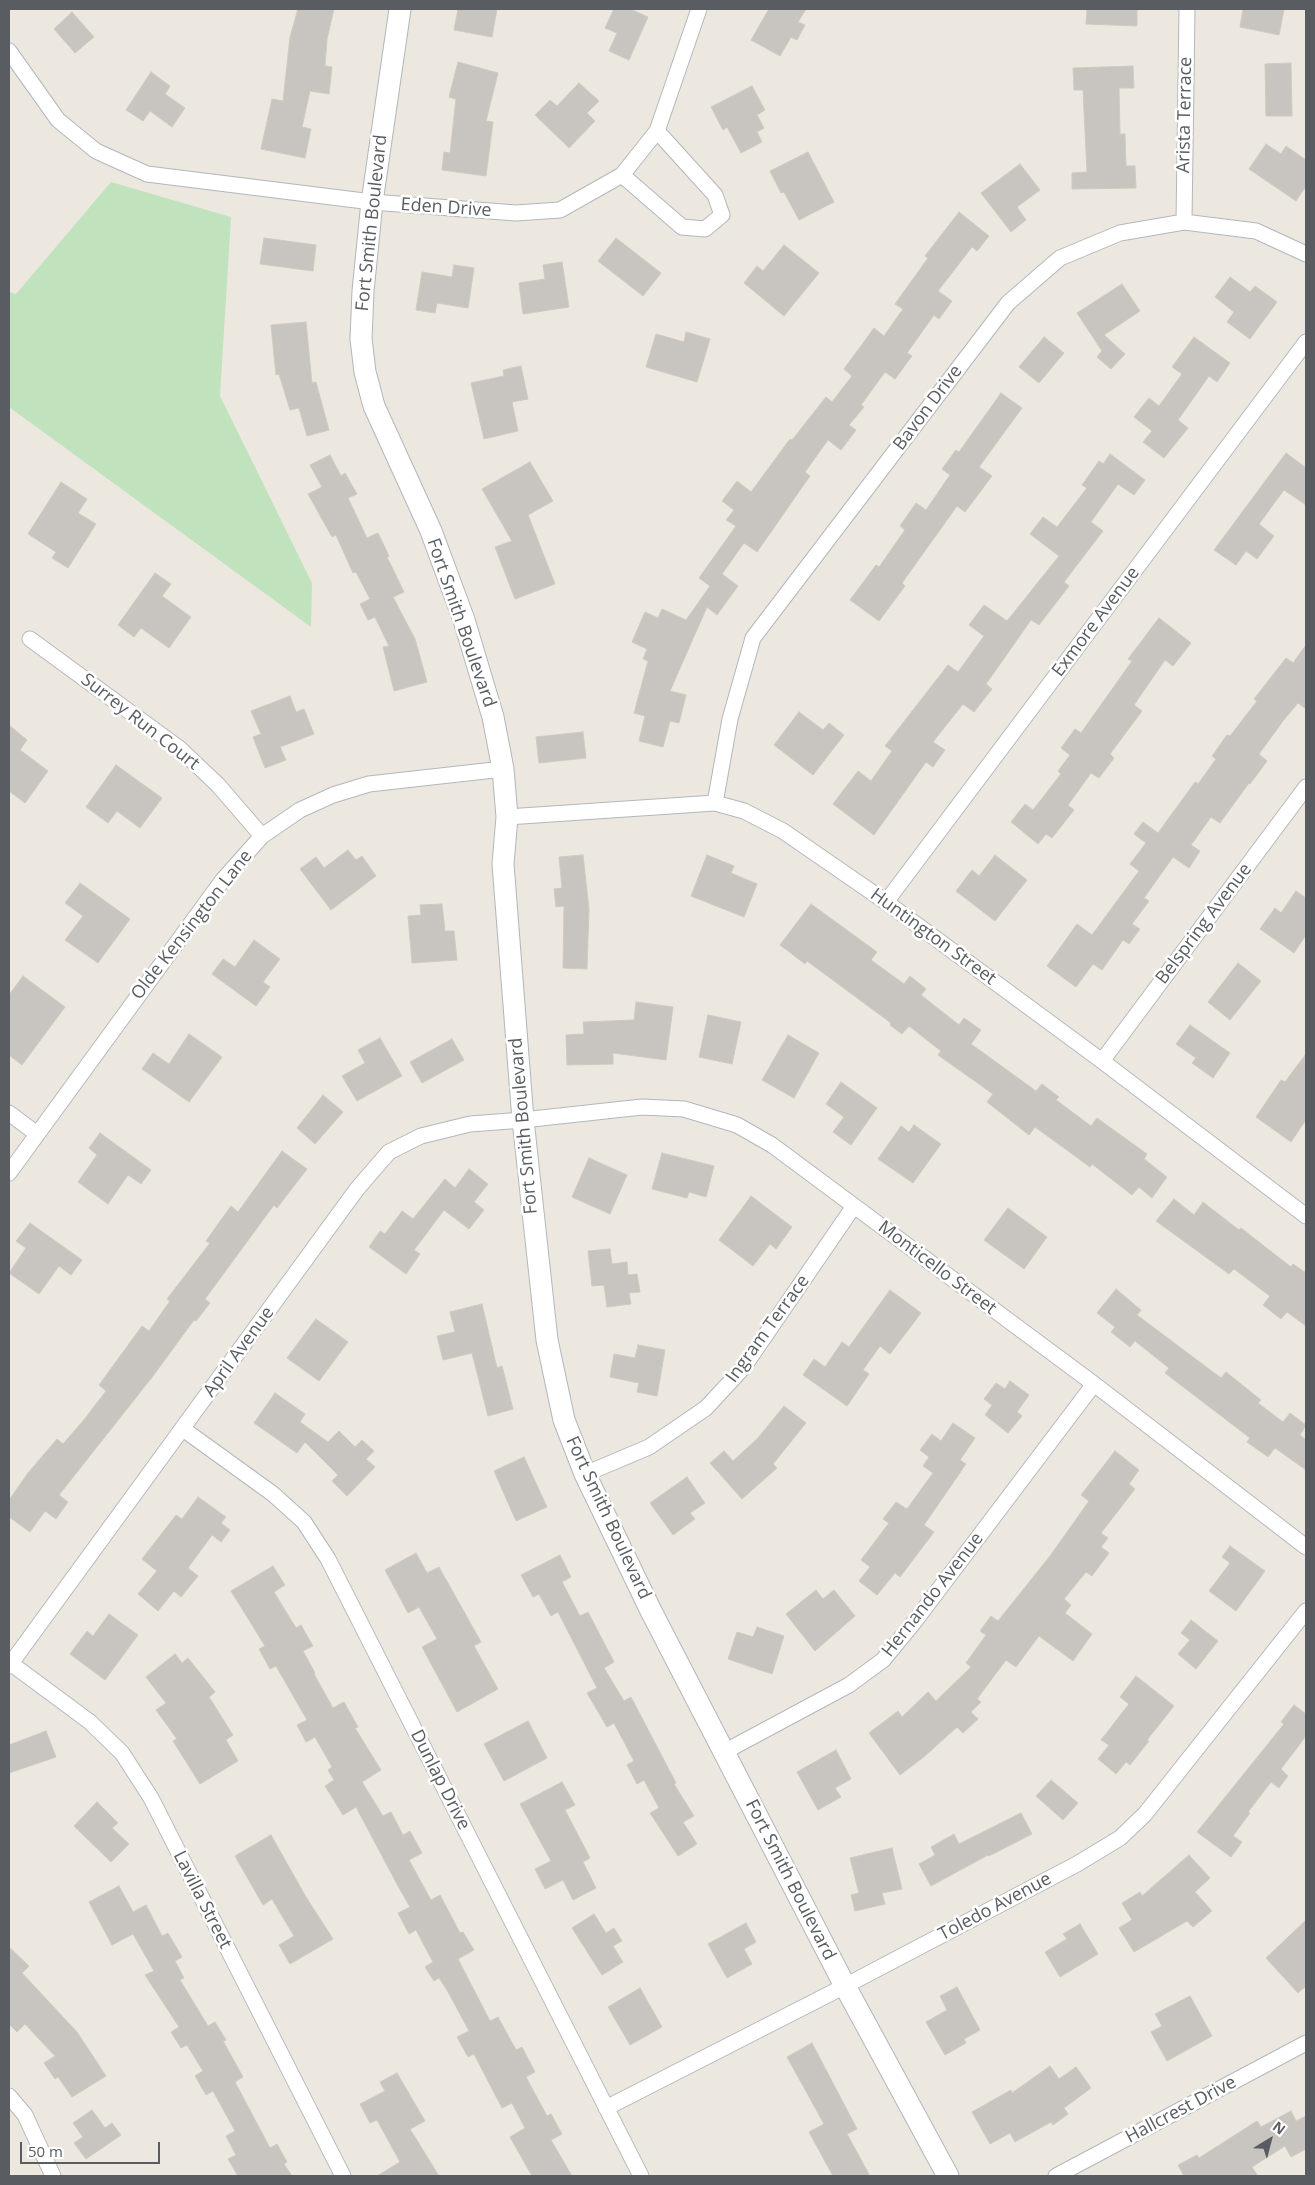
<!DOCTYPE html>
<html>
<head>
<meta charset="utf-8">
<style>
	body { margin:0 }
	#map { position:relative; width:1315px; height:2185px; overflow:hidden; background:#ece8e0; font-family:"Open Sans",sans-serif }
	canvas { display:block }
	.frame { position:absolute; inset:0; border:10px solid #595d61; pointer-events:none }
	.north { position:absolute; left:1245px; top:2115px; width:50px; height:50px; -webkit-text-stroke:4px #fff; paint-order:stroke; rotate:37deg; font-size:14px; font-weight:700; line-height:20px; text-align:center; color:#595d61 }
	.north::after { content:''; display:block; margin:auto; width:18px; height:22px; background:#595d61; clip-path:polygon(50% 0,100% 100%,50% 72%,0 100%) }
	.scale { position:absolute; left:20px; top:2142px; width:140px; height:22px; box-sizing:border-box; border:2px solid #595d61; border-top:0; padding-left:6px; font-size:15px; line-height:18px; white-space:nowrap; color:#595d61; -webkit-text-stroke:4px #fff; paint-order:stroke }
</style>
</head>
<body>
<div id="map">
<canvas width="1315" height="2185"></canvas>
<div class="frame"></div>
<div class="north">N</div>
<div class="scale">50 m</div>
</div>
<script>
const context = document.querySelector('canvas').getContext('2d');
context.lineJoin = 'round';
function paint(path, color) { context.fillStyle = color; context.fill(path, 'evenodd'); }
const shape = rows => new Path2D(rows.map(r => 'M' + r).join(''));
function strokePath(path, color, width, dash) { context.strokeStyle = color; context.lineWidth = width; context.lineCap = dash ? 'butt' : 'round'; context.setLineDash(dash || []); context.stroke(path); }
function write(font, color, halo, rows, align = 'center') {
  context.font = font + ' "Open Sans",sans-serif'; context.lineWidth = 5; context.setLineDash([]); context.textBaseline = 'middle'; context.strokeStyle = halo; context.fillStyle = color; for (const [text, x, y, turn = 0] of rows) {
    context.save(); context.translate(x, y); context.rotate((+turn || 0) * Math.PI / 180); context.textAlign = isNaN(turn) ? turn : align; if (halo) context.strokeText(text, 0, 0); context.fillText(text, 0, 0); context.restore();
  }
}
paint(shape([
	[111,182,231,217,220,396,312,583,311,627,9,407,9,292,16,294]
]), '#c0e3bd');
const building = shape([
	[298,9,334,9,327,39,325,66,332,67,329,94,310,91,302,127,311,129,305,158,261,149,272,99,283,101,290,37,298,9],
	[458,9,497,9,492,37,454,30,458,9],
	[614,9,630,9,648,17,629,60,609,51,617,33,605,28,614,9],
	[769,9,806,9,798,22,805,25,797,40,791,37,780,56,751,40,769,9],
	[1087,9,1137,9,1137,26,1086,24,1087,9],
	[1243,9,1284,9,1279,35,1240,27,1243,9],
	[72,12,94,37,75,53,54,29,72,12],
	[458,62,498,73,486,121,493,122,486,176,442,170,444,152,450,153,456,99,449,97,458,62],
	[1291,63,1292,116,1266,116,1265,64,1291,63],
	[1133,66,1134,88,1119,88,1120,134,1125,134,1126,166,1135,166,1136,188,1072,189,1072,173,1087,172,1083,90,1074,90,1073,68,1133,66],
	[151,72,170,86,165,94,185,108,172,127,150,111,143,121,126,110,151,72],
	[579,83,599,101,587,113,595,121,569,148,535,115,550,100,557,106,579,83],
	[752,86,765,110,757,115,764,128,757,132,762,142,741,153,727,127,723,130,711,107,752,86],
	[1266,144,1281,154,1286,146,1306,160,1306,186,1296,201,1249,169,1266,144],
	[808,152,834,202,799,220,784,192,781,193,770,171,808,152],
	[1020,164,1040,190,1017,207,1026,220,1011,232,981,193,1020,164],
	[959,212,989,236,977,251,972,247,938,291,952,301,939,319,934,315,907,353,912,356,895,379,885,372,861,405,864,407,849,425,856,430,841,450,828,440,805,472,810,476,757,552,744,543,722,574,738,586,717,615,707,607,670,691,686,695,679,723,670,721,663,747,639,741,645,716,634,713,648,661,643,659,647,649,632,642,645,612,658,618,662,609,686,620,710,586,699,578,736,526,726,520,734,510,722,501,737,481,751,492,790,439,792,440,826,397,832,402,852,376,844,369,874,328,884,336,903,309,895,304,928,258,925,256,959,212],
	[264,238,316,245,313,271,260,264,264,238],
	[616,238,661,273,643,296,598,261,616,238],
	[784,245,819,273,784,316,744,283,757,266,763,271,784,245],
	[562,262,569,307,523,314,519,283,545,279,543,265,562,262],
	[454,265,474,268,468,308,437,303,435,313,416,310,422,272,452,277,454,265],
	[1230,277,1250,292,1255,286,1277,302,1250,339,1227,322,1234,312,1215,297,1230,277],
	[1122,284,1140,311,1104,335,1125,354,1111,369,1097,357,1102,351,1077,313,1122,284],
	[306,322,312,383,316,382,329,430,307,436,299,408,290,410,279,374,276,375,271,325,306,322],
	[686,332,710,339,697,382,646,367,656,334,684,342,686,332],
	[1044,337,1064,353,1039,383,1019,367,1044,337],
	[1194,337,1230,363,1217,382,1209,376,1178,420,1188,428,1164,458,1143,442,1152,431,1134,417,1149,398,1159,406,1182,374,1172,367,1194,337],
	[521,366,528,399,512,402,518,431,484,439,471,383,504,376,503,370,521,366],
	[1001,393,1022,408,979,467,992,476,965,512,957,506,902,583,905,586,879,621,850,600,876,565,879,567,905,530,900,526,916,503,926,510,950,475,942,469,956,450,959,452,1001,393],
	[1286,453,1306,468,1306,505,1284,490,1259,524,1274,536,1257,559,1246,551,1236,565,1214,550,1286,453],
	[1110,454,1145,480,1134,495,1118,484,1091,522,1103,531,1064,582,1069,586,1039,625,1031,620,986,684,992,689,974,712,963,704,933,742,945,750,933,767,926,762,874,835,833,804,858,771,871,781,892,751,885,746,948,665,958,672,984,636,969,625,984,605,1007,621,1059,556,1030,534,1043,517,1057,527,1087,488,1082,485,1099,461,1103,464,1110,454],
	[330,455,341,476,345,473,357,494,348,498,367,538,378,533,389,556,387,557,404,592,393,597,415,639,427,682,394,691,383,647,389,646,375,617,368,620,360,604,370,599,356,572,353,573,336,535,332,537,308,494,322,487,310,465,330,455],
	[530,462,553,501,528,515,555,584,515,599,495,547,512,541,482,489,530,462],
	[61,482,87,499,78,513,96,524,68,568,52,558,56,552,28,534,61,482],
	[155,573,171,584,162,596,191,617,169,648,141,628,134,637,118,625,155,573],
	[1159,618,1191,643,1173,666,1165,660,1134,705,1142,711,1110,754,1114,758,1099,778,1091,773,1068,805,1074,810,1052,838,1046,834,1038,844,1011,822,1025,804,1033,810,1061,774,1058,771,1070,755,1061,748,1075,729,1081,733,1132,661,1128,659,1159,618],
	[1306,645,1306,709,1298,703,1283,721,1259,754,1267,761,1250,784,1249,783,1220,823,1211,817,1191,845,1200,851,1189,868,1173,857,1144,898,1149,901,1132,924,1140,929,1129,944,1123,940,1102,970,1093,964,1076,987,1047,966,1077,924,1092,935,1139,871,1130,864,1146,843,1134,834,1143,822,1158,833,1195,782,1198,784,1216,759,1212,756,1227,735,1230,736,1257,701,1254,699,1286,658,1293,663,1306,645],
	[290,696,296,712,304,709,314,734,280,747,286,760,265,768,253,737,261,734,251,711,290,696],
	[799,712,823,730,829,723,844,735,813,775,774,745,799,712],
	[9,725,27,740,20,750,48,771,25,803,9,791,9,725],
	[583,732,586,758,539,763,536,737,583,732],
	[116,765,162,798,140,828,117,811,108,823,86,807,116,765],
	[348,850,356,860,362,856,376,876,331,910,300,869,316,857,324,868,348,850],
	[583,855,589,909,587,969,563,968,564,906,556,907,554,889,562,888,559,857,583,855],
	[707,855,734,866,731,873,757,884,744,917,691,896,707,855],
	[995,855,1027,880,995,921,956,891,972,870,979,876,995,855],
	[80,883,130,919,98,963,65,940,83,916,65,903,80,883],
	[1296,891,1306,898,1306,935,1294,953,1260,929,1275,908,1281,913,1296,891],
	[442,904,445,931,454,931,457,960,412,963,408,916,421,915,420,905,442,904],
	[811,904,877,952,871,960,904,984,910,976,926,989,921,995,959,1025,964,1018,981,1030,971,1044,1036,1091,1042,1084,1059,1097,1056,1100,1091,1126,1097,1118,1147,1154,1144,1159,1167,1177,1152,1198,1139,1187,1132,1195,1092,1164,1090,1167,1035,1127,1029,1135,987,1102,993,1094,938,1055,941,1051,909,1026,902,1034,890,1025,891,1023,807,961,805,964,780,945,811,904],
	[254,940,280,959,263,982,270,987,256,1006,212,974,223,959,235,967,254,940],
	[1238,963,1261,981,1230,1020,1208,1002,1238,963],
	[23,976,65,1007,22,1065,9,1055,9,995,23,976],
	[636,1002,673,1007,666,1060,613,1053,613,1064,567,1065,566,1035,584,1034,583,1022,634,1020,636,1002],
	[708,1015,741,1022,732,1064,699,1057,708,1015],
	[1190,1025,1230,1053,1213,1078,1192,1063,1196,1058,1176,1044,1190,1025],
	[189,1034,222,1057,189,1102,142,1069,153,1053,169,1064,189,1034],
	[788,1035,819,1053,794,1098,762,1080,788,1035],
	[380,1038,402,1076,357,1101,342,1076,365,1063,358,1050,380,1038],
	[452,1039,464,1060,422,1083,410,1062,452,1039],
	[1306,1054,1306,1120,1291,1142,1256,1117,1281,1080,1285,1082,1306,1054],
	[841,1082,877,1108,851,1145,833,1132,844,1117,826,1104,841,1082],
	[323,1095,343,1112,315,1144,297,1128,323,1095],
	[914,1125,941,1144,913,1183,878,1159,901,1126,909,1132,914,1125],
	[100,1133,151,1170,141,1184,128,1175,108,1204,78,1182,97,1155,89,1148,100,1133],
	[282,1151,307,1169,277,1208,274,1205,205,1299,210,1303,196,1321,194,1320,153,1376,59,1495,68,1502,56,1519,45,1511,30,1532,9,1517,9,1500,28,1473,57,1439,63,1444,83,1421,106,1391,99,1385,142,1326,149,1331,170,1301,167,1299,210,1243,206,1241,231,1206,238,1212,282,1151],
	[662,1153,714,1166,706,1197,689,1192,687,1198,652,1189,662,1153],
	[589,1158,627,1175,610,1214,572,1197,589,1158],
	[469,1169,488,1184,474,1202,484,1210,469,1229,444,1210,414,1250,420,1254,406,1274,369,1247,380,1231,385,1234,402,1211,413,1219,445,1179,455,1188,469,1169],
	[751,1196,792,1227,776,1249,770,1244,753,1266,719,1240,751,1196],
	[1174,1199,1194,1215,1203,1202,1239,1230,1241,1228,1291,1267,1293,1264,1306,1273,1306,1326,1287,1312,1281,1319,1263,1305,1270,1296,1234,1269,1229,1274,1156,1221,1174,1199],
	[1008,1208,1047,1237,1024,1269,984,1240,1008,1208],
	[30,1223,82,1260,71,1275,59,1266,39,1294,9,1273,26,1248,16,1241,30,1223],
	[610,1249,612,1264,627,1262,628,1275,637,1274,640,1292,629,1293,631,1304,607,1307,604,1285,592,1286,588,1251,610,1249],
	[1116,1289,1141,1310,1137,1315,1221,1378,1226,1372,1261,1400,1258,1403,1283,1422,1290,1413,1306,1425,1300,1435,1306,1440,1306,1470,1275,1448,1268,1457,1247,1442,1250,1438,1165,1373,1169,1368,1135,1341,1130,1347,1111,1332,1115,1327,1097,1313,1116,1289],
	[890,1290,921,1313,890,1354,880,1346,863,1370,869,1374,847,1406,803,1375,814,1359,825,1367,842,1342,849,1347,890,1290],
	[482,1304,497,1368,502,1366,513,1409,488,1416,472,1353,443,1360,437,1336,455,1332,450,1312,482,1304],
	[316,1319,348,1342,319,1381,287,1358,316,1319],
	[638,1345,665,1350,657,1396,637,1392,639,1383,610,1377,614,1354,635,1358,638,1345],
	[1010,1381,1029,1395,1017,1412,1022,1416,1008,1433,985,1415,992,1405,984,1399,996,1383,1005,1389,1010,1381],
	[275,1393,305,1414,300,1422,328,1442,339,1431,355,1447,362,1440,374,1451,366,1459,375,1467,347,1496,332,1481,338,1475,305,1442,297,1453,254,1423,275,1393],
	[784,1406,806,1423,773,1464,777,1468,742,1499,710,1463,724,1451,733,1461,758,1438,784,1406],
	[953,1423,975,1438,960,1460,966,1464,924,1525,934,1532,900,1577,895,1573,877,1595,859,1581,870,1567,861,1560,889,1523,883,1519,896,1502,907,1509,933,1473,923,1466,929,1457,920,1450,932,1434,941,1441,953,1423],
	[1115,1451,1139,1470,1129,1484,1135,1489,1101,1533,1108,1538,1101,1547,1109,1553,1092,1576,1086,1572,1064,1599,1071,1605,1065,1613,1092,1634,1073,1661,1039,1636,1016,1667,1006,1660,977,1699,981,1702,971,1712,978,1719,963,1733,957,1727,925,1756,900,1775,869,1733,898,1711,902,1717,928,1692,936,1701,971,1667,966,1663,986,1635,980,1631,991,1616,998,1621,1050,1556,1089,1501,1081,1495,1115,1451],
	[524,1457,547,1507,516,1521,494,1471,524,1457],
	[687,1477,705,1503,690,1513,695,1519,673,1535,650,1503,687,1477],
	[198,1497,226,1517,221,1523,230,1530,221,1542,212,1535,188,1568,198,1576,181,1597,174,1591,158,1611,138,1594,157,1571,142,1559,176,1515,182,1519,198,1497],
	[1230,1546,1265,1571,1236,1611,1209,1591,1230,1563,1222,1557,1230,1546],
	[416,1553,427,1573,439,1567,481,1642,474,1646,498,1689,457,1712,422,1647,437,1639,419,1607,408,1613,385,1570,416,1553],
	[560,1555,571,1577,562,1582,580,1616,588,1612,614,1662,604,1668,624,1701,631,1697,676,1783,674,1784,694,1816,683,1822,697,1844,678,1856,650,1813,659,1808,644,1780,637,1784,627,1765,634,1761,614,1723,607,1727,587,1693,597,1688,558,1612,551,1616,539,1594,533,1597,521,1575,560,1555],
	[273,1566,285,1585,274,1592,296,1628,301,1625,313,1646,303,1651,315,1673,314,1674,333,1708,344,1702,358,1727,355,1728,381,1770,362,1782,383,1816,391,1812,403,1835,410,1831,422,1853,409,1860,431,1900,440,1895,460,1933,463,1932,474,1950,458,1959,490,2021,498,2017,516,2050,522,2047,535,2072,526,2077,547,2116,551,2114,562,2134,551,2140,572,2176,532,2176,510,2137,525,2128,512,2103,502,2108,474,2054,468,2057,457,2037,469,2031,447,1990,439,1978,434,1981,425,1967,433,1962,416,1930,409,1934,398,1913,410,1907,398,1886,356,1807,343,1815,325,1786,334,1780,328,1770,332,1767,315,1737,306,1742,297,1725,307,1720,276,1666,270,1669,259,1649,265,1646,231,1591,273,1566],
	[816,1590,823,1599,834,1590,855,1616,815,1651,786,1614,816,1590],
	[109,1614,138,1635,105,1680,70,1654,87,1631,93,1636,109,1614],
	[1191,1620,1218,1641,1196,1669,1178,1654,1190,1640,1181,1633,1191,1620],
	[757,1627,784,1636,772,1674,728,1659,737,1632,753,1637,757,1627],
	[175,1654,182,1663,188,1658,215,1692,209,1697,233,1735,226,1740,238,1761,200,1784,173,1741,177,1739,156,1710,166,1703,146,1677,175,1654],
	[1136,1676,1174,1706,1147,1740,1149,1741,1130,1765,1126,1762,1116,1774,1098,1759,1109,1745,1101,1740,1129,1704,1120,1697,1136,1676],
	[1294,1705,1306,1714,1306,1736,1281,1769,1288,1776,1279,1788,1271,1782,1248,1812,1250,1813,1233,1836,1242,1842,1231,1857,1197,1832,1284,1724,1281,1722,1294,1705],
	[528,1721,547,1758,504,1781,484,1744,528,1721],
	[46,1731,56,1757,9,1773,9,1745,46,1731],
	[836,1750,851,1779,835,1788,841,1797,818,1810,797,1772,836,1750],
	[1051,1780,1078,1803,1063,1820,1036,1796,1051,1780],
	[562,1782,575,1805,565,1810,590,1858,583,1862,596,1888,573,1900,563,1880,545,1889,535,1869,551,1861,520,1804,562,1782],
	[97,1802,118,1823,112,1828,129,1844,111,1862,74,1826,97,1802],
	[1021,1813,1032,1834,989,1856,988,1855,931,1886,919,1864,935,1855,931,1847,954,1834,959,1844,1021,1813],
	[271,1835,306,1897,333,1939,290,1964,279,1945,294,1936,272,1899,263,1905,235,1856,271,1835],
	[892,1848,902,1889,882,1893,885,1904,855,1911,851,1895,859,1893,850,1858,892,1848],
	[1189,1855,1210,1878,1195,1892,1212,1911,1193,1927,1187,1921,1134,1952,1119,1928,1132,1920,1122,1903,1140,1892,1142,1896,1189,1855],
	[119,1886,133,1912,146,1905,162,1936,168,1933,182,1957,175,1961,184,1978,180,1980,208,2026,215,2022,226,2040,223,2041,243,2077,235,2082,270,2148,277,2144,287,2162,284,2164,292,2176,238,2176,228,2159,236,2155,226,2136,235,2131,213,2091,206,2095,195,2076,203,2071,187,2045,181,2048,171,2032,179,2027,145,1975,154,1971,133,1934,112,1945,89,1902,119,1886],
	[594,1914,606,1933,614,1928,622,1941,613,1946,623,1962,602,1975,572,1928,594,1914],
	[1306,1920,1306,1986,1298,1993,1266,1958,1306,1920],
	[746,1923,756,1942,744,1949,752,1964,727,1978,708,1944,746,1923],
	[1080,1924,1098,1954,1060,1977,1045,1952,1067,1939,1063,1934,1080,1924],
	[9,1947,29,1966,22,1973,77,2032,106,2076,72,2097,58,2077,55,2079,44,2063,55,2056,25,2024,17,2032,9,2024,9,1947],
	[957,1987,980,2030,964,2039,966,2043,945,2055,926,2022,947,2010,940,1996,957,1987],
	[640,1988,662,2027,630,2045,608,2007,640,1988],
	[1190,1996,1212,2036,1167,2061,1151,2032,1162,2026,1155,2014,1190,1996],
	[812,2043,857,2129,847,2134,870,2176,833,2176,809,2132,824,2124,787,2057,812,2043],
	[1050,2066,1059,2079,1076,2067,1091,2088,1064,2108,1068,2114,1053,2125,1051,2122,1015,2142,1010,2133,990,2144,972,2112,1011,2090,1012,2093,1050,2066],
	[397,2073,425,2121,410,2129,439,2176,377,2176,400,2162,377,2120,370,2123,360,2104,385,2091,380,2082,397,2073],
	[92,2110,105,2128,112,2123,121,2135,86,2159,74,2143,83,2137,73,2123,92,2110],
	[1291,2111,1296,2121,1306,2116,1306,2149,1291,2157,1285,2146,1252,2167,1258,2176,1184,2176,1178,2165,1197,2155,1199,2158,1257,2121,1261,2127,1291,2111]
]);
paint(building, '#c8c5c0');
strokePath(building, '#d0c9bf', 1);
const street = shape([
	[9,51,58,120,96,151,147,174,372,202,516,213,560,210,622,175,657,131,699,9],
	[622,175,682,227,705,229,722,215,715,195,657,131],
	[1184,222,1187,9],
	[30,639,179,748,218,785,262,836],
	[715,803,730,719,753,638,1008,303,1060,258,1120,233,1184,222,1256,231,1306,254],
	[507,817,715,803,744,811,783,831,886,902,1102,1061,1306,1216],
	[886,902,1306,342],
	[1102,1061,1306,787],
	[9,1113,37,1134],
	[9,1173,222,881,262,836,300,810,333,795,369,784,503,769],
	[183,1429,273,1494,304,1522,328,1559,641,2176],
	[585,1474,649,1447,706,1408,743,1368,854,1206],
	[9,1662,90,1722,122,1753,151,1798,343,2176],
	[9,1666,357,1189,389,1152,421,1136,470,1124,523,1120,642,1107,684,1109,737,1125,772,1145,1094,1384,1306,1547],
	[724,1752,849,1685,883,1660,915,1621,1094,1384],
	[9,2096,25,2115,53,2176],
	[606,2108,845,1986,1077,1864,1120,1838,1145,1814,1306,1611],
	[1056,2176,1306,2043]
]);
const secondary = shape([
	[400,9,372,202,363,291,361,339,365,372,374,406,431,531,464,620,493,717,503,769,507,817,503,864,523,1120,547,1340,564,1420,585,1474,651,1611,845,1986,948,2176]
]);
strokePath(street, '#b3b7bb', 17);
strokePath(secondary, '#b2b6bb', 23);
strokePath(street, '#fff', 15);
strokePath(secondary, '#fff', 21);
write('18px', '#595d61', '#fff', [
	["Arista Terrace",1185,115,-89],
	["Eden Drive",446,208,4],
	["Fort Smith Boulevard",372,223,-84],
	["Bavon Drive",928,408,-53],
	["Exmore Avenue",1096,622,-53],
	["Fort Smith Boulevard",461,623,71],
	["Surrey Run Court",140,722,38],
	["Belspring Avenue",1204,924,-53],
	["Olde Kensington Lane",192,925,-52],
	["Huntington Street",933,937,36],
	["Fort Smith Boulevard",524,1126,-95],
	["Monticello Street",937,1268,37],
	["Ingram Terrace",768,1329,-54],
	["April Avenue",239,1352,-54],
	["Fort Smith Boulevard",608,1518,65],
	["Hernando Avenue",933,1595,-52],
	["Dunlap Drive",440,1780,63],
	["Fort Smith Boulevard",790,1880,63],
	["Lavilla Street",202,1900,63],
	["Toledo Avenue",995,1907,-28],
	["Hallcrest Drive",1181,2110,-28]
]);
</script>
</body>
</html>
